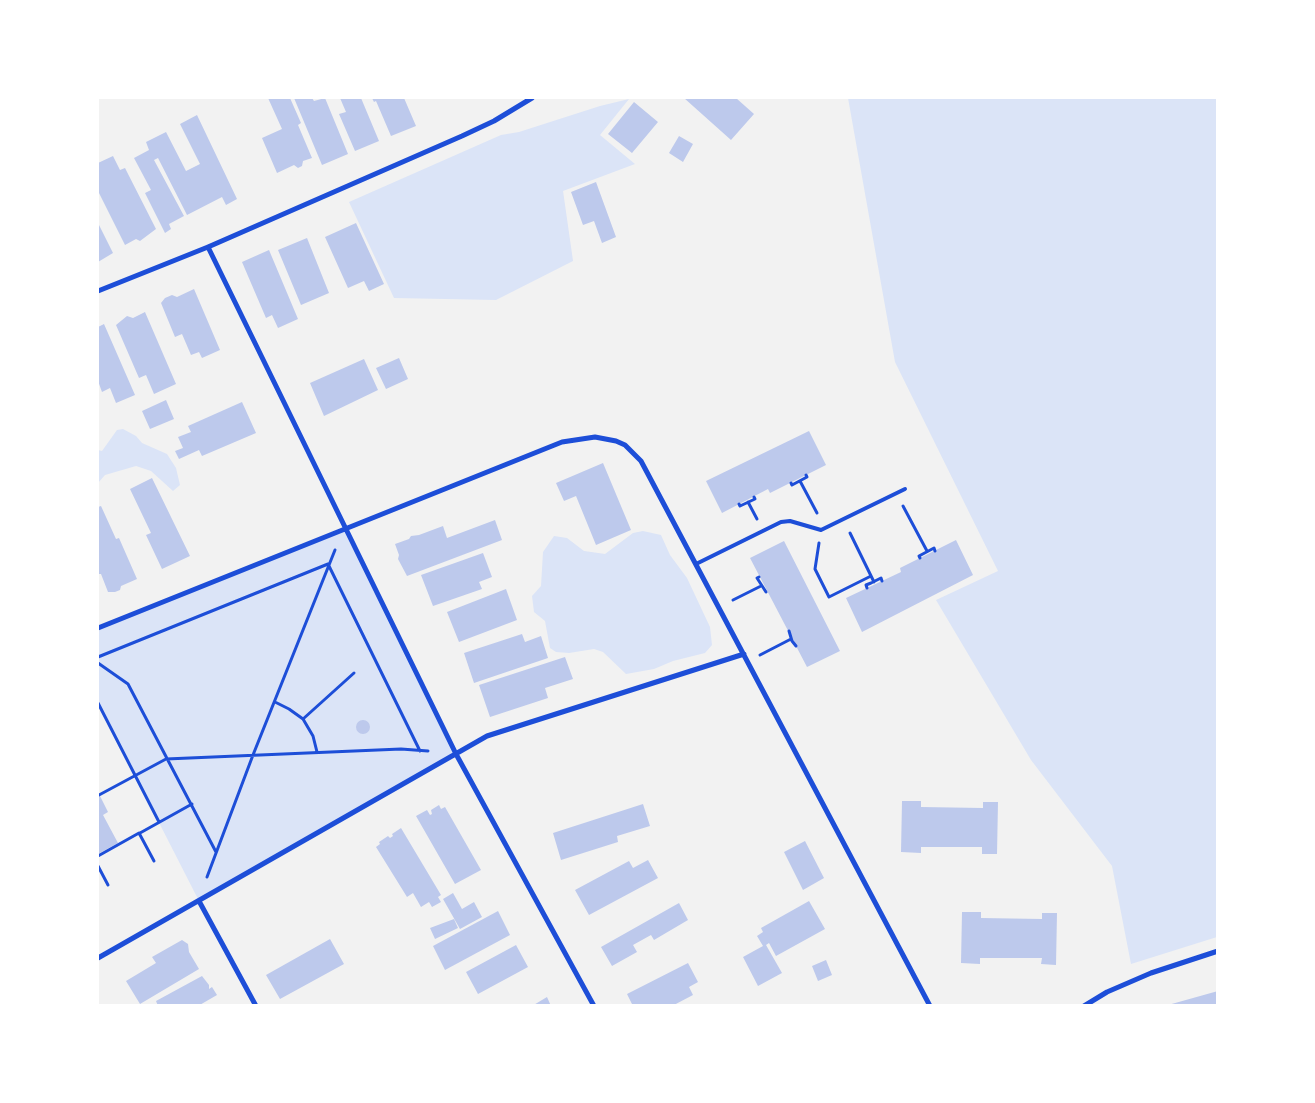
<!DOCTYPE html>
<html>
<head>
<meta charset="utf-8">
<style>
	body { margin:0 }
	#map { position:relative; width:1315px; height:1103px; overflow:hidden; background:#f2f2f2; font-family:Karla,sans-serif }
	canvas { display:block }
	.frame { position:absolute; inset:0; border:99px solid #fff; pointer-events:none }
</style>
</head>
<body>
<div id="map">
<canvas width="1315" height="1103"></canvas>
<div class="frame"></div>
</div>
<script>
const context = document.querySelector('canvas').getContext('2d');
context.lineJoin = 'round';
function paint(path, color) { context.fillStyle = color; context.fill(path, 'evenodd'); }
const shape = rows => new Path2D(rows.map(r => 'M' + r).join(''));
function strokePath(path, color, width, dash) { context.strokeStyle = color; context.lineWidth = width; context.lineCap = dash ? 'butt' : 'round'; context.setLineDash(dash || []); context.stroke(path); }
paint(shape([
	[848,98,1217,98,1217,937,1131,964,1112,866,1031,760,936,600,998,571,895,362],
	[629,99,600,135,635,164,563,191,573,261,496,300,394,298,349,202,501,135,519,132,600,106],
	[123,429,136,436,142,443,167,454,176,468,180,485,173,491,151,471,136,466,105,475,98,483,98,450,102,451,117,430],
	[345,529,456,754,199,901,98,703,98,628],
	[643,531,661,535,670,555,687,578,710,627,712,645,705,653,673,661,654,669,626,674,603,652,594,649,569,653,556,652,550,648,545,621,534,612,532,596,541,586,543,552,554,536,567,538,584,551,605,554,633,533]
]), '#dbe4f7');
paint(shape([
	[268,98,290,98,301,123,298,125,312,158,303,161,302,166,298,168,294,165,277,173,262,138,282,129],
	[294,98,312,98,314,101,325,98,348,154,322,165],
	[340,98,361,98,379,141,355,151,339,114,346,112],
	[372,98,404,98,416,126,391,136,376,101,374,102],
	[684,98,736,98,754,114,731,140],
	[634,102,658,122,632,153,608,134],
	[197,115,237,199,226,205,222,197,187,215,158,158,154,160,184,216,169,224,171,229,165,233,145,193,151,190,134,158,149,150,146,142,166,132,186,171,200,164,180,124],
	[679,136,693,144,683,162,669,153],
	[113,156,120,170,125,168,156,229,140,241,136,239,125,245,98,191,98,163],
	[596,182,616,237,602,243,594,221,583,225,571,192],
	[98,223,113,253,98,262],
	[356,223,384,284,369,291,364,281,348,288,325,237],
	[307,238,329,293,301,305,278,250],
	[269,250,298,319,278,328,272,315,266,318,242,262],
	[194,289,220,350,202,358,199,352,191,355,182,334,175,337,161,303,165,298,172,295,177,297],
	[145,312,176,384,154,394,146,375,139,378,116,325,127,316,133,318],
	[104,324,135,395,116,403,110,388,102,392,98,381,98,327],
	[399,358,408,379,386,389,376,368],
	[364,359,378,390,324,416,310,383],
	[166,400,174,419,150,429,142,411],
	[242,402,256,433,202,456,199,450,179,459,175,451,183,448,178,437,191,432,188,426],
	[809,431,826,465,770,493,768,489,722,513,706,481],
	[603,463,631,530,596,545,576,496,564,501,556,483],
	[152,478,190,556,162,569,146,535,151,533,130,489],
	[101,506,116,539,119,538,137,579,121,586,120,590,115,592,108,592,101,574,98,574,98,507],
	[495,520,502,540,407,576,398,559,399,555,395,544,409,539,411,536,419,535,443,526,447,538],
	[956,540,973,575,862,632,846,598,901,572,900,568],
	[784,541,840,651,807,667,750,558],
	[483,553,492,577,479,582,482,589,433,606,421,575],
	[506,589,517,620,459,642,447,612],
	[522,634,525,642,541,636,548,658,474,683,464,653],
	[565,657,573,679,545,688,548,698,490,717,479,685],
	'356 727a7 7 0 1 1 14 0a7 7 0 1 1-14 0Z',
	[98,792,108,812,103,815,118,843,98,854],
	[902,801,921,801,921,807,983,808,983,802,998,802,997,854,982,854,982,847,921,847,921,853,901,852],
	[643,804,650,826,617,836,618,842,561,860,553,833],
	[439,805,441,809,445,807,481,870,455,884,416,816,427,810,430,815,432,814,431,810],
	[401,828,441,895,438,897,441,902,432,907,429,902,421,907,413,893,407,897,376,847,380,844,379,842,388,836,390,838,393,836,392,834],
	[805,841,824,878,803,890,784,852],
	[648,860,658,878,589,915,575,890,629,861,633,868],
	[453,893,462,909,474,902,482,917,460,929,443,899],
	[809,901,825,929,776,956,769,943,766,945,782,973,758,986,743,957,763,946,757,936,763,932,761,928],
	[679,903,688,920,654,940,651,935,633,945,637,952,612,966,601,947],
	[498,911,510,935,445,970,433,946],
	[962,912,981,912,981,918,1042,919,1042,913,1057,913,1056,965,1041,964,1042,958,980,958,980,964,961,963],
	[454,919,458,928,435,939,430,928],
	[330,939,344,964,280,999,266,975],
	[182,940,188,944,189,952,199,969,140,1004,126,981,156,963,152,957],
	[516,945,528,967,478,994,466,972],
	[826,960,832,975,818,981,812,966],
	[688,963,698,982,689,987,693,995,672,1006,633,1006,627,994],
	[202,976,209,985,209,989,212,987,217,995,198,1006,158,1006,156,1001],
	[1218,991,1218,1006,1168,1006,1168,1005],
	[547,997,551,1006,532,1006]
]), '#bdc9ec');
strokePath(shape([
	[800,481,817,513],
	[791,483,792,485,807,477,806,475],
	[748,502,757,519],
	[739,504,740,506,755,499,754,497],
	[903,506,927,551],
	[850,533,874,582],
	[819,543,815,569,829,597,871,576],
	[920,558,919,556,934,548,935,551],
	[759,577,757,578,766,592],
	[867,588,866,585,871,583,881,578,882,581],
	[733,600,761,586],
	[789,631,792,641,796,646],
	[760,655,791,639],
	[98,657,328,564,420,751],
	[98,663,128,684,216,852],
	[275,702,289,709,303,719,313,736,317,752],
	[98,703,159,822],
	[303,719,354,673],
	[99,795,166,759,401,749,428,751],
	[140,833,192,804],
	[98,856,139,833,154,861],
	[98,866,108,885],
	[207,877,253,755,335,550]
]), '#1d4ed8', 3);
strokePath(shape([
	[696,564,781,522,790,521,821,530,905,489]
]), '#1d4ed8', 4);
strokePath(shape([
	[208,247,456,754,594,1006],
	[98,291,208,247,462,136,494,121,532,98],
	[98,628,562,442,595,437,616,441,625,445,641,461,930,1006],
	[199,901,256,1006],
	[98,958,487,736,744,654],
	[1084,1006,1107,992,1151,973,1218,951]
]), '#1d4ed8', 5);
</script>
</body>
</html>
